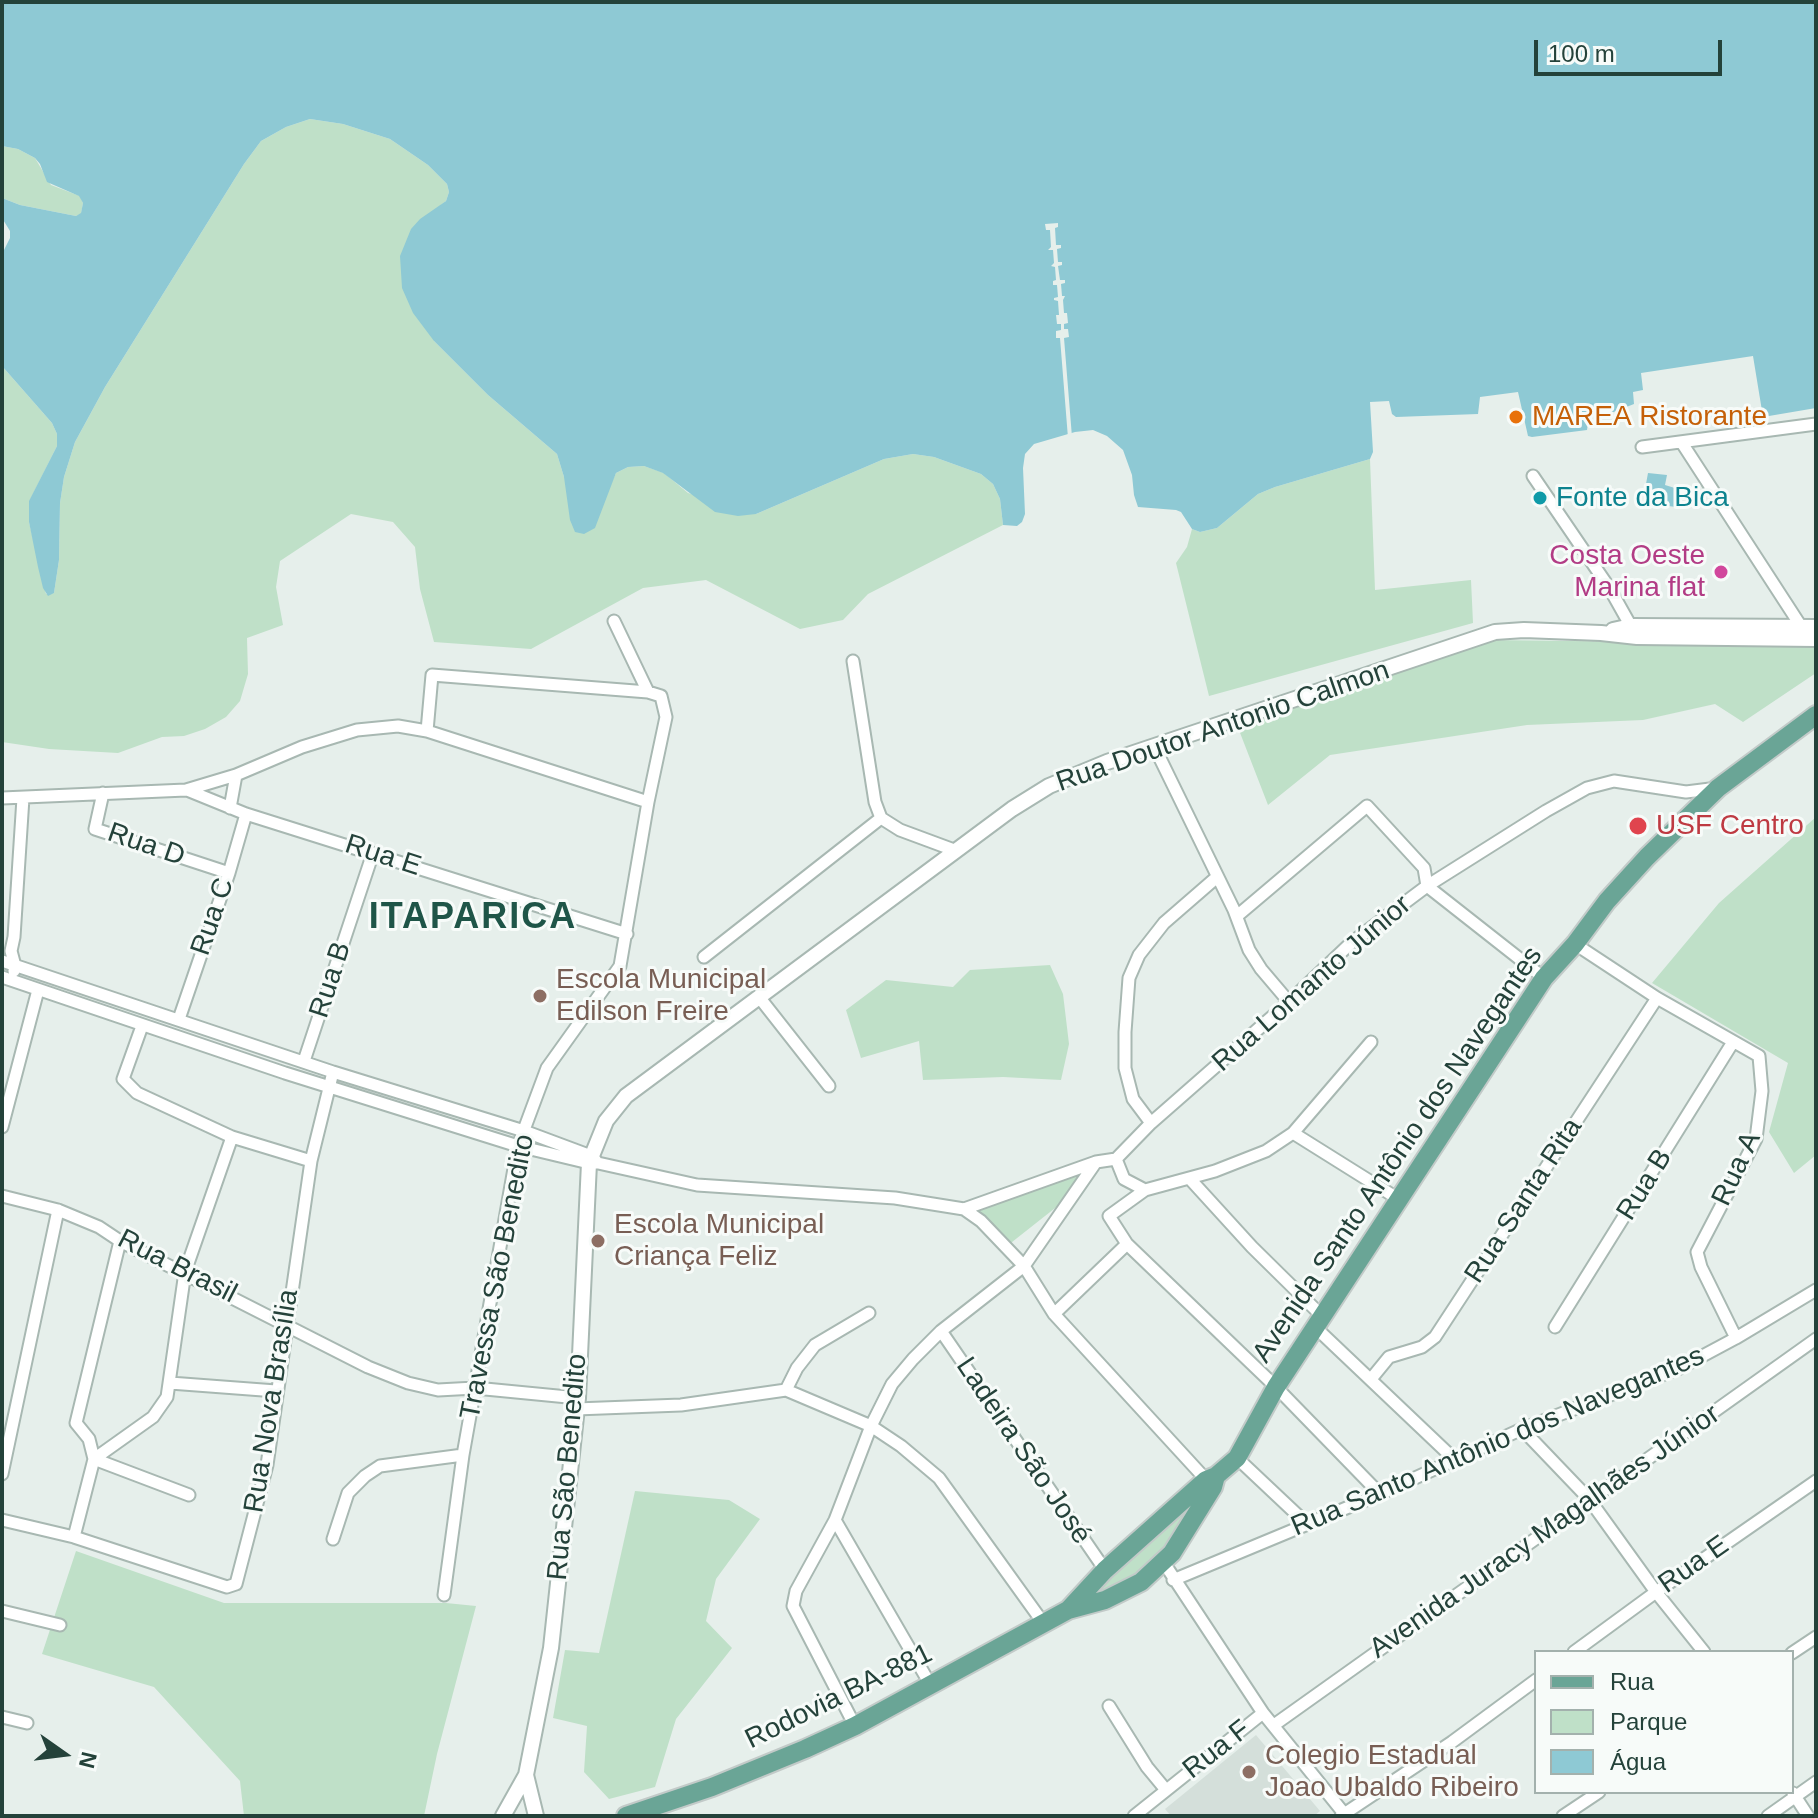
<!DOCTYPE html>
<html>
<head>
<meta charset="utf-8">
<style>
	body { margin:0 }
	#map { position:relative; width:1818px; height:1818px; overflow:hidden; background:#e6efeb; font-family:Helvetica,sans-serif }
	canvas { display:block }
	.frame { position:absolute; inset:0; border:4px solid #24423a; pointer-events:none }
	.legend { position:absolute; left:1534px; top:1650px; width:260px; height:144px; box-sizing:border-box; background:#f7fbf9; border:2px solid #a3b1ad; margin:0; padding:10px 14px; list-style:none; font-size:24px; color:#24423a }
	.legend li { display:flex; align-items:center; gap:16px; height:40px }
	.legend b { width:40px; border:2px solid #a3b1ad }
	.north { position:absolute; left:24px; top:1714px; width:80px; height:80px; -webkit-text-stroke:6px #f7fbf9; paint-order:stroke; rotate:104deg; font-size:22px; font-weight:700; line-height:32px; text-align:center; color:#24423a }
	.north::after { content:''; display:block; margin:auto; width:28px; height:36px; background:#24423a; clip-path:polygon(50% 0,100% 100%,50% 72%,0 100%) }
	.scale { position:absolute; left:1534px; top:40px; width:188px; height:36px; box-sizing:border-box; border:4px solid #24423a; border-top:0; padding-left:10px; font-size:24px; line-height:28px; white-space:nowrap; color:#24423a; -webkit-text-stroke:6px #f7fbf9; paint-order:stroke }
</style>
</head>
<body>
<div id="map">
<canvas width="1818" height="1818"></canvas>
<div class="frame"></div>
<ul class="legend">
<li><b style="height:10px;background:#6aa596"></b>Rua</li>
<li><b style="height:22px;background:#bfe0c8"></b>Parque</li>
<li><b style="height:22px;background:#8ec9d4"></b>Água</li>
</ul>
<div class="north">N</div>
<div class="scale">100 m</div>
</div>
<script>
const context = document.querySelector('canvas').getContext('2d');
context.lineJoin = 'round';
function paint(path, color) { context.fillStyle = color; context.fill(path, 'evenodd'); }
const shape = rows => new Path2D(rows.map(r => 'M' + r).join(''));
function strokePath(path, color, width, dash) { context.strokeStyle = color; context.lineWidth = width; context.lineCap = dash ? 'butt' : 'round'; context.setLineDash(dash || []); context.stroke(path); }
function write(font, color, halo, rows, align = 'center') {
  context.font = font + ' Helvetica,sans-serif'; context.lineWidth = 6; context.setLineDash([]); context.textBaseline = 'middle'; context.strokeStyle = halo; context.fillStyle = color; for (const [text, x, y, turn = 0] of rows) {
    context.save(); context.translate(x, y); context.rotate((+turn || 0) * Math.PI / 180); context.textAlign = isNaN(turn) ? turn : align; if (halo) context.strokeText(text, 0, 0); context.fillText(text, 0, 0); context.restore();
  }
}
paint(shape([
	[1256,1735,1320,1811,1314,1816,1171,1816,1165,1809]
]), '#d4dfda');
paint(shape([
	[310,119,343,124,390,139,428,165,447,184,449,192,446,201,435,210,434,341,488,395,557,454,564,477,609,488,616,473,628,467,644,466,664,473,688,493,756,514,884,459,913,454,934,457,981,474,993,484,1000,499,1003,525,868,594,843,620,800,629,706,580,643,588,531,649,434,642,420,589,415,547,393,522,351,514,280,561,276,587,283,625,247,638,248,674,240,701,226,717,205,729,184,736,162,737,118,753,49,749,2,742,2,366,52,423,57,434,57,446,29,502,29,522,46,594,54,593,59,560,60,503,64,477,75,442,105,387,244,164,261,141,286,127],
	[2,146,18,149,35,158,51,185,80,196,83,203,81,214,76,216,20,205,2,198],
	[1370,459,1375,590,1471,580,1473,623,1209,696,1176,563,1187,547,1192,529,1200,532,1217,528,1258,494,1275,487],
	[1489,640,1816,644,1816,673,1743,722,1715,704,1643,720,1527,725,1330,755,1268,805,1237,725],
	[1816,817,1816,1155,1794,1173,1769,1132,1788,1063,1652,983,1719,903],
	[1050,965,1063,994,1069,1044,1061,1080,1003,1077,923,1080,919,1041,861,1058,846,1010,886,980,953,987,970,970],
	[1084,1171,1064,1201,1007,1246,977,1210],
	[635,1491,729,1500,760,1519,716,1579,706,1621,732,1648,676,1719,655,1787,609,1799,584,1772,587,1726,553,1718,565,1650,599,1653],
	[1200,1496,1168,1568,1074,1605],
	[76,1551,224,1603,446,1603,476,1606,437,1754,424,1816,244,1816,240,1781,154,1687,42,1654]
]), '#bfe0c8');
paint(shape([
	[2,2,1816,2,1816,408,1763,417,1753,356,1641,373,1643,390,1633,392,1634,404,1611,413,1589,416,1587,430,1532,437,1528,436,1518,392,1480,397,1478,414,1396,417,1392,414,1389,401,1370,402,1373,452,1370,459,1275,487,1258,494,1217,528,1200,532,1192,529,1181,512,1176,510,1138,507,1134,495,1132,475,1123,450,1107,436,1093,430,1075,432,1034,444,1025,454,1023,468,1025,514,1022,522,1017,526,1003,525,1000,499,993,484,981,474,934,457,913,454,884,459,756,514,738,516,715,512,663,473,644,466,628,467,616,473,595,528,584,534,575,532,570,520,564,477,557,454,488,395,434,341,413,313,402,288,400,256,411,229,420,219,446,201,449,192,447,184,428,165,390,139,343,124,310,119,286,127,261,141,244,164,105,387,75,442,64,477,60,503,59,560,54,593,48,596,43,588,38,567,29,522,29,501,57,446,57,434,52,423,2,366,2,254,10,238,10,231,2,218,2,198,20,205,76,216,81,213,83,203,79,196,47,182,40,164,35,158,18,149,2,146],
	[1648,473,1667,475,1665,485,1678,489,1676,507,1661,505,1646,484]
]), '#8ec9d4');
paint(shape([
	[1058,223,1058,227,1055,228,1056,245,1061,245,1061,248,1057,249,1058,262,1062,262,1062,265,1058,266,1060,280,1065,280,1065,283,1061,284,1062,296,1065,296,1063,300,1064,313,1067,313,1068,323,1064,324,1064,329,1068,329,1069,337,1064,338,1072,437,1068,438,1060,338,1056,338,1056,331,1061,330,1061,324,1057,324,1056,315,1059,315,1058,301,1054,300,1054,298,1058,297,1057,285,1053,285,1053,281,1056,280,1055,267,1051,266,1054,263,1053,250,1048,250,1051,247,1050,230,1046,230,1045,224]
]), '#e6efeb');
const minor = shape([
	[1682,443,1804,631],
	[1642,447,1816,424],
	[1533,476,1610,589,1633,630],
	[853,661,875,802,881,818,900,830,954,850],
	[427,731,432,675,648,692],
	[1154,746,1234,910,1249,950,1261,969,1289,1002],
	[187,790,246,814,627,934],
	[103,793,95,829,229,873],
	[2,798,186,790,236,775,302,747,357,730,398,726,427,731,648,802],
	[230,808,236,775],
	[1237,916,1367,806,1424,868,1427,886,1544,978],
	[1575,944,1657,998,1759,1056,1762,1091,1756,1139,1697,1252,1701,1267,1736,1338],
	[704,957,881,818],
	[2,961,333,1072,524,1131,591,1156,596,1161],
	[14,971,15,966,11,951,14,937,23,798],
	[2,977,285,1073,518,1146,589,1163,598,1163,697,1185,895,1198,964,1209,981,1221,1024,1266,1054,1314,1210,1484],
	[759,997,829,1086],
	[179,1019,229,873,246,814],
	[142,1026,123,1079,137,1093,232,1137,311,1161],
	[1371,1042,1293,1133,1266,1151,1215,1171,1145,1190,1109,1216,1127,1244,1276,1387,1380,1494],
	[304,1061,373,853],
	[1151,1123,1133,1099,1125,1068,1125,1032,1129,978,1139,955,1164,923,1217,877],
	[2,1127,38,990],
	[1293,1133,1400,1200],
	[1116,1159,1124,1179,1145,1190],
	[1190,1179,1252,1247,1322,1316],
	[2,1196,58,1210,99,1227,120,1241,368,1367,408,1383,438,1390,475,1388,578,1398],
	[964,1209,1096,1162,1116,1159,1151,1123,1289,1002,1351,943,1427,886,1546,811,1587,788,1614,781,1686,792,1718,788],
	[120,1241,76,1423,89,1439,94,1459,189,1495],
	[1054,1314,1127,1244],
	[1315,1327,1454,1459],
	[1555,1327,1733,1042],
	[941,1331,1105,1570],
	[1371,1379,1389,1357,1422,1347,1435,1337,1657,998],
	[170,1383,276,1391],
	[786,1390,797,1368,815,1345,869,1313],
	[576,1409,681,1405,786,1390,871,1426,901,1446,939,1478,1044,1624],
	[1522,1429,1589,1499,1656,1592,1704,1652],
	[1237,1458,1306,1523],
	[2,1474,58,1210],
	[2,1520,74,1537,227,1587,236,1584,267,1465,311,1161,333,1072],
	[835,1520,930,1684],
	[74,1537,94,1459,153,1417,167,1397,185,1272,232,1137],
	[333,1539,348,1493,365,1476,380,1466,463,1455],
	[1164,1563,1263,1713,1346,1816],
	[1173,1580,1380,1494,1522,1429,1680,1368,1736,1338,1816,1290],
	[444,1595,463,1455,518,1146,547,1068,620,966,648,802,666,717,661,696,648,692,614,621],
	[2,1611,60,1625],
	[1574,1652,1656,1592,1816,1481],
	[1792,1653,1816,1637],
	[1109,1706,1147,1767,1166,1790],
	[2,1717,27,1723],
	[1274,1725,1816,1339],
	[855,1726,793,1606,796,1591,835,1520,871,1426,892,1384,913,1359,941,1331,1024,1266,1096,1162],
	[1793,1793,1808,1816],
	[1134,1816,1263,1713],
	[1341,1816,1452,1742,1536,1680],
	[1563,1816,1599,1792],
	[1768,1816,1816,1782]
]);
const tertiary = shape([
	[1613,630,1631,626,1816,627],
	[526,1775,536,1816],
	[503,1816,526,1775,551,1648,578,1398,589,1163,606,1121,626,1096,1012,809,1049,786,1107,762,1495,632,1524,630,1601,633,1637,637,1816,639]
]);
const primary = shape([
	[1068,1610,1105,1570,1206,1480,1216,1476,1237,1458,1276,1387,1544,978,1575,944,1607,901,1647,857,1718,788,1816,715],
	[626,1816,712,1787,805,1749,855,1726,1068,1610,1105,1600,1141,1582,1172,1553,1213,1487,1216,1476]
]);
strokePath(minor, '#a8b8b2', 15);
strokePath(tertiary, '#a8b8b2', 18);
strokePath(primary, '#c2cac8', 22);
strokePath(minor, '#fff', 11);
strokePath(tertiary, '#fff', 14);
strokePath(primary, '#6aa596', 18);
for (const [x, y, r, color] of [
	[1516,417,8,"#e8710a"],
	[1540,498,8,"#0f9aa8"],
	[1721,572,8,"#d1479c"],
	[1638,826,10,"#e0444e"],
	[540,996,8,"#8d6e63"],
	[598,1241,8,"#8d6e63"],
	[1249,1772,8,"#8d6e63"]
]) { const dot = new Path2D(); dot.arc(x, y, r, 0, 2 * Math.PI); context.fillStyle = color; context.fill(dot); strokePath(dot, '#f7fbf9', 3); }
write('28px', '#c56008', '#f7fbf9', [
	["MAREA Ristorante",1532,417]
], 'left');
write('28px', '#0d838f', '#f7fbf9', [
	["Fonte da Bica",1556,498]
], 'left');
write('28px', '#b23c85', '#f7fbf9', [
	["Costa Oeste",1705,556],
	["Marina flat",1705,588]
], 'right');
write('28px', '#24423a', '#f7fbf9', [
	["Rua Doutor Antonio Calmon",1223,727,-19],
	["Rua D",146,845,19],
	["Rua E",383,856,18],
	["Rua C",213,917,-71],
	["Rua B",331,980,-72],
	["Rua Lomanto Júnior",1312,984,-41],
	["Avenida Santo Antônio dos Navegantes",1398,1155,-56],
	["Rua A",1737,1169,-65],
	["Rua B",1645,1185,-58],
	["Rua Santa Rita",1524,1201,-57],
	["Rua Brasil",177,1267,27],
	["Travessa São Benedito",498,1277,-79],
	["Rua Nova Brasília",272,1401,-81],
	["Rua Santo Antônio dos Navegantes",1498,1442,-23],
	["Ladeira São José",1023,1451,56],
	["Rua São Benedito",568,1467,-85],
	["Avenida Juracy Magalhães Júnior",1545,1532,-35],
	["Rua E",1694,1565,-35],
	["Rodovia BA-881",839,1697,-26],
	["Rua F",1217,1750,-38]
]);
write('28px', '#be3a42', '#f7fbf9', [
	["USF Centro",1656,826]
], 'left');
write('28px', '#785e54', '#f7fbf9', [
	["Escola Municipal",556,980],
	["Edilson Freire",556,1012],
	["Escola Municipal",614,1225],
	["Criança Feliz",614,1257],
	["Colegio Estadual",1265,1756],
	["Joao Ubaldo Ribeiro",1265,1788]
], 'left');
context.letterSpacing = '2px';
write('bold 36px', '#1f5548', '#f7fbf9', [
	["ITAPARICA",473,918]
]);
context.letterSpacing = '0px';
</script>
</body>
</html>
